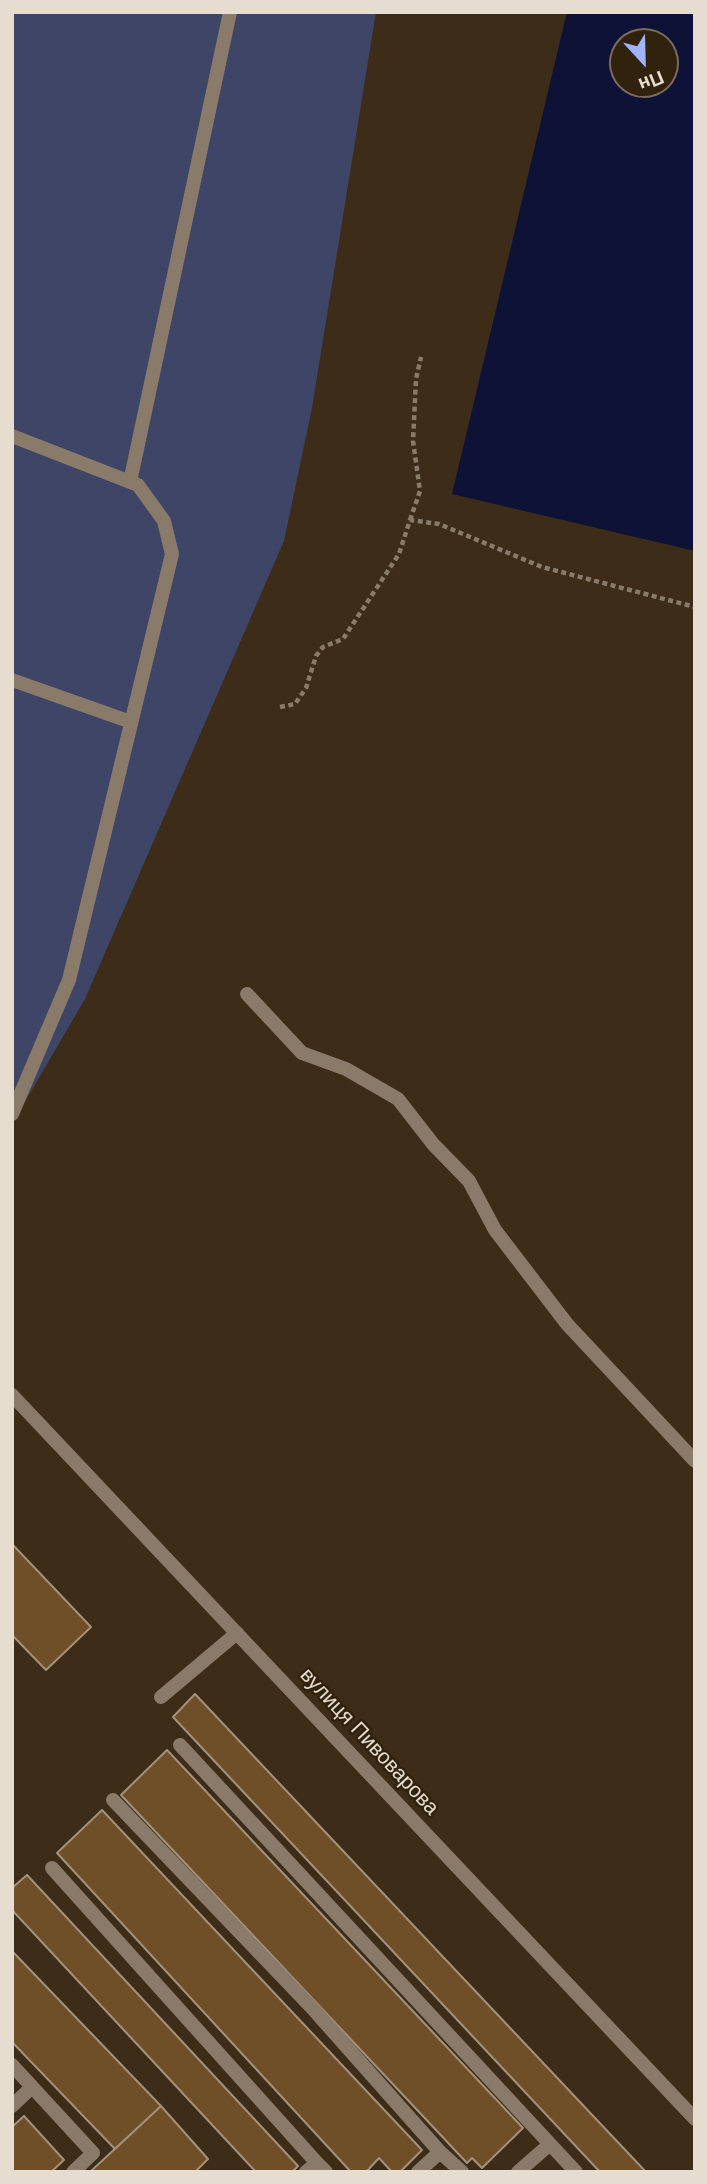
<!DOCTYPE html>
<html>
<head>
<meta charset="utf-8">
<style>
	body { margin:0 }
	#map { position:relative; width:707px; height:2184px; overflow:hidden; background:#3c2c18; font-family:Helvetica,sans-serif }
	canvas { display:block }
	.frame { position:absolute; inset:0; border:14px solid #e6dcd0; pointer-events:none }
	.north { position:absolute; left:609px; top:28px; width:70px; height:70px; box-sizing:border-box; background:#31220e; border:2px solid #796c5c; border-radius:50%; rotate:158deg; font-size:19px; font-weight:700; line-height:28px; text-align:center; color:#e6dcd0 }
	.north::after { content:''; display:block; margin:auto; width:24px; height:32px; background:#a1b3fd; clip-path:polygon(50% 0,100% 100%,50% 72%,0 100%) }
</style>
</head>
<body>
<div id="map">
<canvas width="707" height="2184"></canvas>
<div class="frame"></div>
<div class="north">Пн</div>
</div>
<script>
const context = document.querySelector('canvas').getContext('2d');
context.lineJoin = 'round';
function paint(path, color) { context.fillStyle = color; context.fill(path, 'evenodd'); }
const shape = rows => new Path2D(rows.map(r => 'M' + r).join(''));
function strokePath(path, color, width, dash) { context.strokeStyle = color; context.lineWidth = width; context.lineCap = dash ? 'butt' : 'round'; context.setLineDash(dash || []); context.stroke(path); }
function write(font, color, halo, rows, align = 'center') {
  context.font = font + ' Helvetica,sans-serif'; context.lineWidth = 5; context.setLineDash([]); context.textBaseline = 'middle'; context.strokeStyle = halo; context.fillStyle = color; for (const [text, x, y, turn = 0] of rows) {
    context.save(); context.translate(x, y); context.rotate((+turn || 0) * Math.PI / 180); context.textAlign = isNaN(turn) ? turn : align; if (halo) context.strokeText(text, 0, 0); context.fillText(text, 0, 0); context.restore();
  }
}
paint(shape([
	[12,12,376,12,312,408,284,541,85,999,12,1124]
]), '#3e4566');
paint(shape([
	[567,12,695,12,695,551,452,494],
	[623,42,665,42,665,84,623,84]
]), '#0e1236');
const building = shape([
	[12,1544,91,1627,46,1670,12,1635,12,1544],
	[195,1694,646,2172,600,2172,173,1717,195,1694],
	[167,1750,523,2128,482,2168,472,2158,467,2163,121,1795,167,1750],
	[102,1810,422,2150,400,2172,392,2172,379,2158,366,2172,351,2172,57,1853,102,1810],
	[27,1875,298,2166,292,2172,256,2172,12,1910,12,1888,27,1875],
	[12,1951,161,2106,115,2149,12,2042,12,1951],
	[161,2106,208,2159,195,2172,90,2172,161,2106],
	[24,2116,64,2160,51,2172,12,2172,12,2127,24,2116]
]);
paint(building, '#6e4f27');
strokePath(building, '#a4917b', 2);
strokePath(shape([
	[410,520,420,491,413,441,416,379,421,357],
	[280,707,295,704,306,688,316,656,323,647,343,639,399,554,410,520,439,524,542,567,695,607]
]), '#887b6b', 4.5, [5, 3.5]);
strokePath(shape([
	[12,436,138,485,164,521,172,554,69,980,12,1114],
	[130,482,230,12],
	[12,680,131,722],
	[247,994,302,1053,346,1069,398,1099,433,1144,469,1181,495,1230,567,1324,695,1461],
	[161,1697,237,1633],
	[180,1745,550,2144,518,2172],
	[113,1800,314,2010,440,2152],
	[52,1868,317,2163],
	[12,2065,93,2153,73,2172],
	[12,2106,32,2087],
	[550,2144,576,2172],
	[306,2172,317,2163,326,2172],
	[418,2172,440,2152,462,2172]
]), '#897a69', 14);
strokePath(shape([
	[12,1395,695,2119]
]), '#897a69', 14);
write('21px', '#e6dcd0', '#31220e', [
	["вулиця Пивоварова",369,1742,47]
]);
</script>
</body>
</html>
